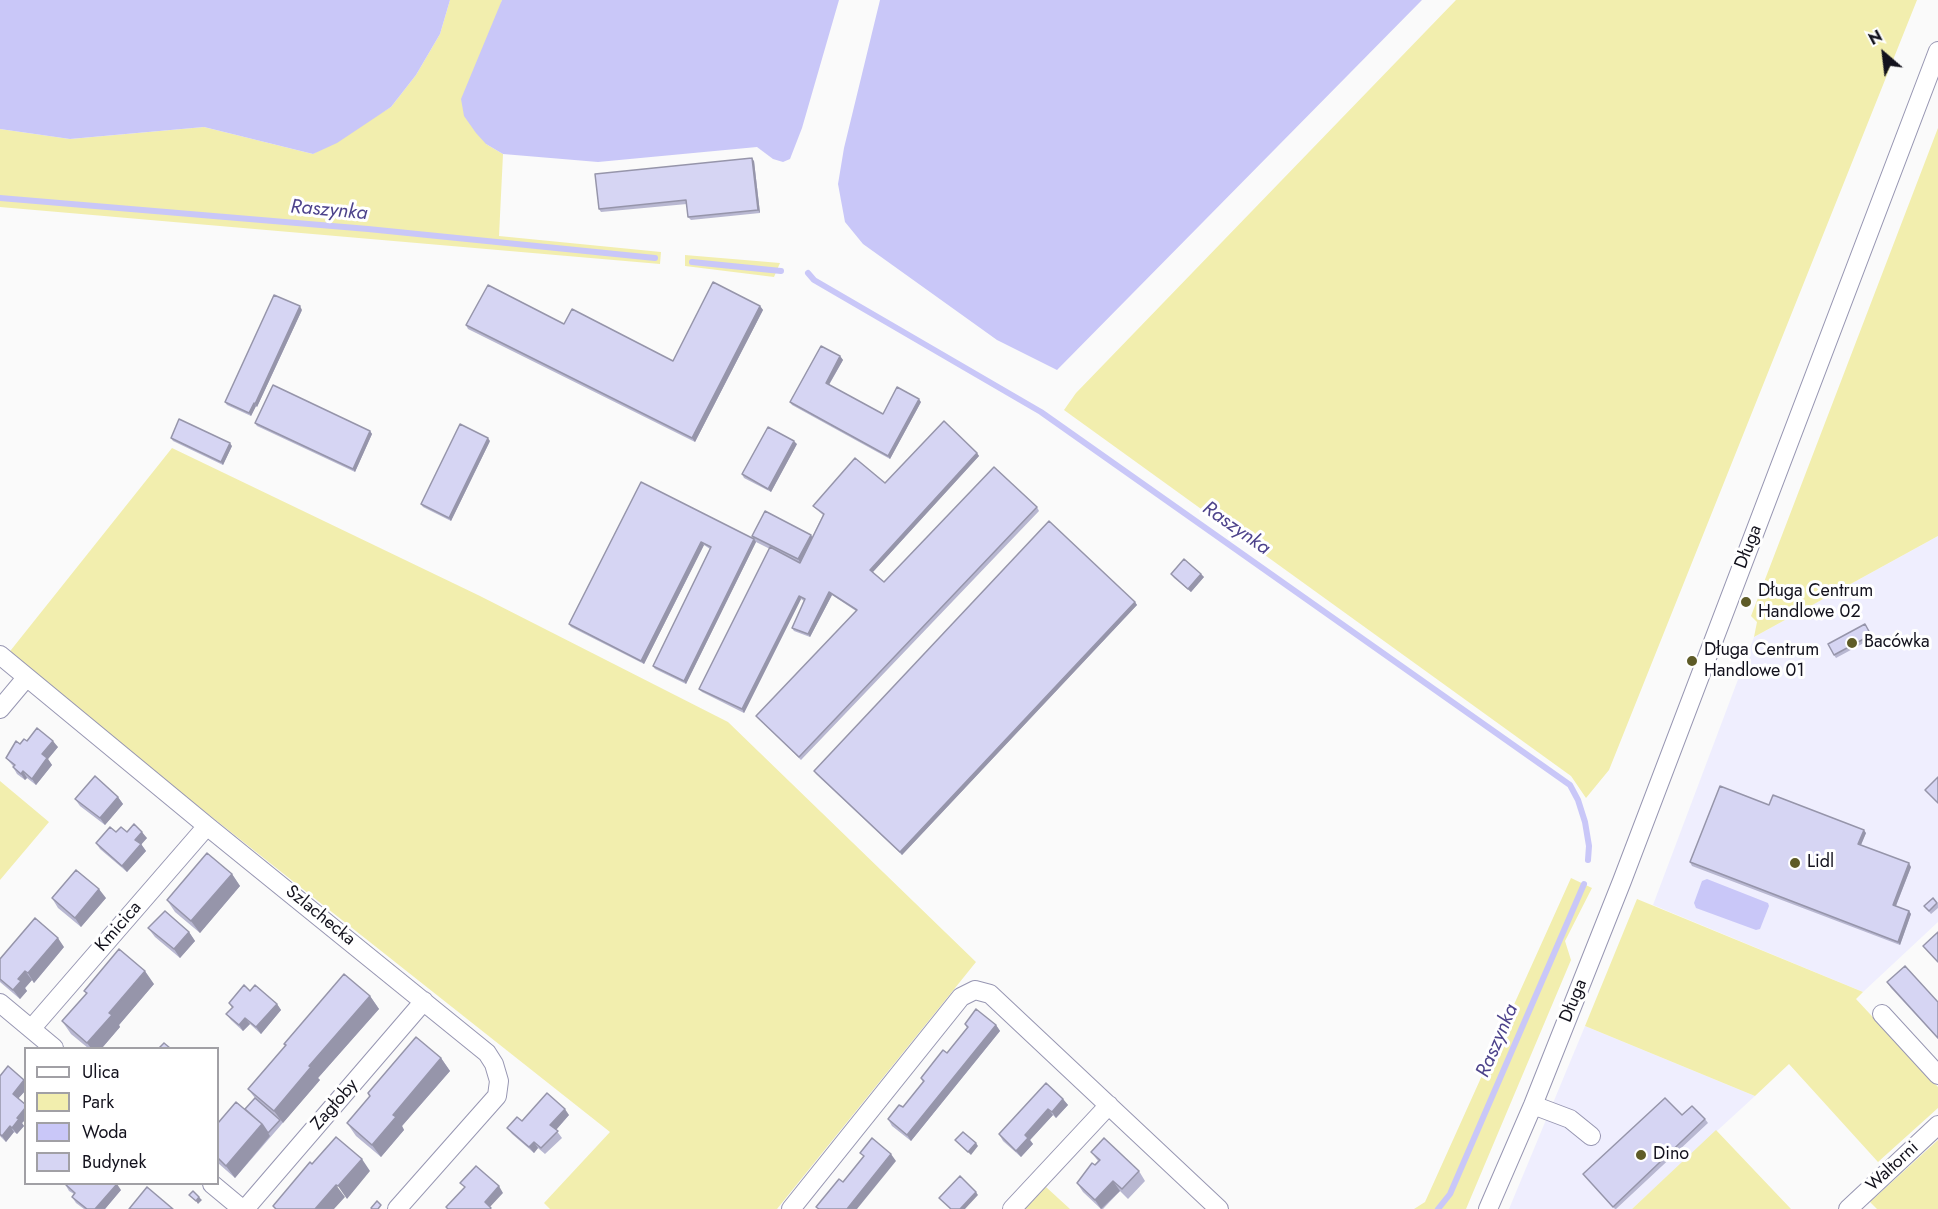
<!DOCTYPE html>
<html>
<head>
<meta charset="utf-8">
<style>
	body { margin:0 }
	#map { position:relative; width:1938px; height:1209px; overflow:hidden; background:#fafafa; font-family:Jost,sans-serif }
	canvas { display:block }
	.legend { position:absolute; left:24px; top:1047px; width:195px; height:138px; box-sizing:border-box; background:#fff; border:2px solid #a1a0a5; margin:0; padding:8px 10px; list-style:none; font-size:18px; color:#13121d }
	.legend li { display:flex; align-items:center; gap:12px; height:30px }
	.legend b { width:30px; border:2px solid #a1a0a5 }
	.north { position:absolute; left:1854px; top:24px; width:60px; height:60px; -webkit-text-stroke:4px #fff; paint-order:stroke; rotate:332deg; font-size:16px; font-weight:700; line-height:24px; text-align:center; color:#13121d }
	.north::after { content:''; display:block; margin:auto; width:21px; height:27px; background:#13121d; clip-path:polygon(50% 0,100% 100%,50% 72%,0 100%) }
</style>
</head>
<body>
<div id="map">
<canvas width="1938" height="1209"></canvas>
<ul class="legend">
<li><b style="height:8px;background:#fff"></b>Ulica</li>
<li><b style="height:16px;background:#f2eeae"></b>Park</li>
<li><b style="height:16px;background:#c9c7f8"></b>Woda</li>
<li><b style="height:16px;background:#d6d5f3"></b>Budynek</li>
</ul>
<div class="north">N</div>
</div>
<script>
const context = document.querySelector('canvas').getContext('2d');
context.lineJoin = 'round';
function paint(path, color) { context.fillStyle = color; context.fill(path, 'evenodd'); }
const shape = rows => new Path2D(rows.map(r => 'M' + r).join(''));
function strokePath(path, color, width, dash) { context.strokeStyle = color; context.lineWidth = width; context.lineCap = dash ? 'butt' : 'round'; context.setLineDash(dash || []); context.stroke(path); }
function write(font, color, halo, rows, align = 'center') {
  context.font = font + ' Jost,sans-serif'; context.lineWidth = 6; context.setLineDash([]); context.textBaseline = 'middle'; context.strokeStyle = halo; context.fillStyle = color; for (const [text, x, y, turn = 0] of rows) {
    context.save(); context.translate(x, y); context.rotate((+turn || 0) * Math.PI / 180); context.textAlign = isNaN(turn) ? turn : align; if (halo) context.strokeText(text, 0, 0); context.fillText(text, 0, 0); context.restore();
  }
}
paint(shape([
	[1938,536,1938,922,1863,992,1653,905,1754,637],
	[1585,1026,1755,1096,1632,1209,1509,1209]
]), '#efeefe');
paint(shape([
	[450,0,502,0,499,12,486,144,503,154,499,236,661,252,660,264,0,207,0,129,70,139,204,127,313,154,391,107,416,75,440,34],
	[1456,0,1917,0,1609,770,1586,798,1571,776,1064,410,1076,393],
	[1938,128,1938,536,1754,637,1757,622,1751,616],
	[685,255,780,263,774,277,685,266],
	[172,448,480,596,728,722,976,962,777,1209,550,1209,544,1203,610,1132,7,655],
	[0,781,49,822,0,880],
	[1571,878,1592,888,1565,941,1571,960,1466,1209,1414,1209,1425,1202],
	[1637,899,1863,992,1856,999,1938,1087,1938,1108,1878,1162,1789,1064,1755,1096,1585,1026],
	[1716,1130,1791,1209,1632,1209],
	[1938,1140,1938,1209,1877,1209,1870,1202],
	[1046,1187,1070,1209,1025,1209]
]), '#f2eeae');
paint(shape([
	[0,0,450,0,440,34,416,75,391,107,337,143,313,154,204,127,70,139,0,129],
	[502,0,839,0,802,128,790,159,783,162,773,159,757,147,598,162,503,154,486,144,476,133,464,116,461,99],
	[880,0,1422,0,1057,370,997,340,863,244,845,222,838,184,844,148],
	[1707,879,1768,903,1769,906,1760,929,1756,930,1696,908,1694,903,1702,881]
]), '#c9c7f8');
strokePath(shape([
	[0,198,368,229,655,258],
	[692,262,781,271],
	[808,273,814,280,1041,412,1570,785,1578,800,1585,822,1589,846,1588,860],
	[1438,1209,1450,1194,1584,884]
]), '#c9c7f8', 6);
const minor = shape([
	[0,655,207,826,487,1053,494,1064,499,1081,497,1096,397,1209],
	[0,709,26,678],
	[0,1003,54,1048],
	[1882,1014,1938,1075],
	[31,1029,207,826],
	[1533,1105,1570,1119,1591,1136],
	[212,1184,242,1209],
	[245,1209,424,1001],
	[791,1209,961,997,975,990,990,994,1219,1209],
	[1012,1209,1109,1105],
	[1488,1209,1533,1105,1622,881,1938,51],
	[1848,1209,1938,1125]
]);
strokePath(minor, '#9796b2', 20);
strokePath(minor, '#fff', 18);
paint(shape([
	[754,161,760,213,691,220,688,217,687,204,601,212,599,209],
	[760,306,763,310,695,442,468,329,466,325,564,324,673,361],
	[302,310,257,407,256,406,251,416,227,405,225,402],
	[840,356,843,360,829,385,883,414,921,402,890,459,792,405,790,402],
	[255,423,370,431,372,434,355,472,257,426],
	[171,438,232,446,223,465,173,441],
	[490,441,451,521,423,507,421,504],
	[797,444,771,492,744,478,742,474],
	[977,453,979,456,873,572,884,582,1037,507,1039,511,801,760,756,716,856,611,832,595,810,637,794,631,792,628,804,601,801,599,744,713,702,692,699,689,770,549,756,542,686,684,655,669,653,666,710,549,704,545,644,664,571,627,569,624,641,482,754,539,752,536,812,537,823,515,816,509,813,506],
	[1171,574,1201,574,1204,577,1191,592,1174,578],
	[1135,602,1137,605,902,855,816,774,814,771],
	[1867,628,1873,638,1836,658,1834,655],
	[27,741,58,747,48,759,52,765,36,785,27,778,25,780,17,774,13,767,13,766,6,758,20,744],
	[118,797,123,804,105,825,80,806,75,799],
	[1769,805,1866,833,1861,845,1911,867,1896,906,1909,911,1911,914,1900,945,1692,866,1690,862],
	[116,832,127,832,147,838,141,844,146,851,127,872,100,849,96,843],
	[232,874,240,886,200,933,175,912,167,900],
	[52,898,106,898,81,927,58,908],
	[1933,898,1938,904,1938,908,1931,914,1924,906],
	[148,928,189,932,195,941,180,958,155,937],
	[64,947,34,983,32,980,25,988,27,991,20,999,0,982,0,959],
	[1887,982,1938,1002,1938,1039,1891,988],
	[154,984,119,1025,120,1027,102,1048,88,1048,71,1034,62,1021,86,994,84,991],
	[250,991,277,1004,281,1010,261,1034,250,1024,243,1031,231,1020,226,1014,232,1008,229,1003],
	[370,996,379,1009,318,1078,320,1080,235,1178,218,1163,218,1123,245,1109,255,1098,248,1089,285,1046,284,1044],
	[965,1024,996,1025,1000,1031,911,1141,892,1126,888,1119,903,1107,923,1082,921,1078,947,1053,967,1028],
	[441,1058,450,1071,402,1126,404,1130,381,1157,356,1136,347,1123,370,1096,368,1093],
	[0,1076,24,1080,26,1081,26,1090,18,1098,26,1105,26,1119,22,1123,24,1126,17,1134,14,1132,6,1142,0,1136],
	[1063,1099,1068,1105,1056,1118,1053,1115,1030,1140,1033,1144,1021,1157,1003,1141,999,1134],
	[569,1115,556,1130,562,1138,545,1154,538,1148,534,1153,512,1134,507,1128,522,1121],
	[1682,1115,1705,1119,1708,1123,1616,1209,1615,1209,1583,1174],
	[1091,1152,1139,1171,1145,1181,1128,1199,1120,1191,1103,1209,1101,1209,1083,1192,1077,1183,1098,1161],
	[65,1184,121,1190,105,1209,84,1209,76,1203,72,1197,74,1194,69,1191]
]), '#b8b7d1');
paint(shape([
	[752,158,754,161,760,213,758,210],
	[300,306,302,310,257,407,255,404],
	[760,306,763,310,695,442,692,438],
	[840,356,843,360,828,386,826,383],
	[919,399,921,402,890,459,888,456],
	[254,403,256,406,251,416,249,413],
	[370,431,372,434,355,472,353,469],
	[488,438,490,441,451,521,449,518],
	[794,441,797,444,771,492,768,489],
	[230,443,232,446,223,465,221,462],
	[977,453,979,456,872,573,870,570],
	[811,535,815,541,802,566,798,559],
	[754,539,756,542,686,684,684,681],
	[701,542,704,545,644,664,641,661],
	[1201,574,1204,577,1191,592,1188,589],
	[829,592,832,595,810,637,808,634],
	[799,596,801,599,744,713,742,709],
	[1135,602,1137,605,902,855,900,852],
	[53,741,58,747,48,759,52,765,36,785,32,779,42,754],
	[23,771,27,778,25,780,21,774],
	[118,797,123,804,105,825,100,818],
	[1864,830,1866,833,1860,847,1858,844],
	[142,832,147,838,140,846,135,840],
	[141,844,146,851,127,872,122,866],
	[1909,863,1911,867,1895,908,1893,905],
	[232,874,240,886,200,933,191,921],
	[99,889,106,898,81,927,75,918],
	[1909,911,1911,914,1900,945,1898,942],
	[189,932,195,941,180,958,174,949],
	[58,938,64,947,34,983,28,973],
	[25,971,32,980,25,988,27,991,20,999,13,990,18,979],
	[145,971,154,984,119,1025,120,1027,102,1048,91,1048,87,1043,109,1013],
	[370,996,379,1009,318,1078,320,1080,283,1123,274,1111,309,1066],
	[277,1004,281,1010,261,1034,256,1027],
	[245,1018,250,1024,243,1031,239,1025],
	[996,1025,1000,1031,911,1141,907,1135],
	[441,1058,450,1071,402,1126,404,1130,381,1157,372,1145,393,1115],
	[24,1080,26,1081,26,1090,17,1100,13,1094],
	[1063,1099,1068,1105,1056,1118,1052,1112],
	[26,1107,26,1119,22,1123,24,1126,17,1134,12,1128,17,1118],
	[565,1109,569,1115,555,1131,550,1125],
	[1048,1109,1053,1115,1030,1140,1033,1144,1021,1157,1016,1151,1025,1135],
	[262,1124,270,1136,235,1178,226,1166],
	[10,1126,14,1132,6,1142,2,1136],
	[534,1142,538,1148,534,1153,529,1147],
	[976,1143,978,1146,971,1155,968,1152],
	[891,1154,896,1161,857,1209,847,1209],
	[362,1159,370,1171,347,1199,338,1186],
	[1113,1181,1120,1191,1101,1209,1095,1200],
	[117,1184,121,1190,105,1209,95,1209],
	[336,1185,345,1197,334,1209,315,1209],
	[499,1186,503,1193,489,1208,485,1202],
	[976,1192,978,1195,965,1209,960,1209],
	[199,1197,202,1200,198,1204,196,1201]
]), '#9695aa');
const building = shape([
	[752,158,758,210,688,217,686,200,599,209,595,174,752,158],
	[713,282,760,306,692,438,466,325,488,285,564,324,572,309,673,361,713,282],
	[274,295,300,306,255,404,254,403,249,413,225,402,274,295],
	[821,346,840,356,826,383,883,414,897,387,919,399,888,456,790,402,821,346],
	[273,385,370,431,353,469,255,423,273,385],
	[179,419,230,443,221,462,171,438,179,419],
	[944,421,977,453,870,570,884,582,994,467,1037,507,799,757,756,716,857,610,829,592,808,634,792,628,805,599,799,596,742,709,699,689,770,547,800,563,824,514,813,506,855,458,885,483,944,421],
	[460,424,488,438,449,518,421,504,460,424],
	[768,427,794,441,768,489,742,474,768,427],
	[641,482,754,539,684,681,653,666,711,547,701,542,641,661,569,624,641,482],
	[765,511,811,535,798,559,752,536,765,511],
	[1049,521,1135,602,900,852,814,771,1049,521],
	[1184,559,1201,574,1188,589,1171,574,1184,559],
	[1865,624,1871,635,1834,655,1828,644,1865,624],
	[37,728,53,741,42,754,47,758,32,779,23,771,21,774,13,767,15,765,6,758,16,741,20,744,24,739,27,741,37,728],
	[95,776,118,797,100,818,75,799,95,776],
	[1938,777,1938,803,1925,790,1938,777],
	[1720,786,1769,805,1773,795,1864,830,1858,844,1909,863,1893,905,1909,911,1898,942,1690,862,1720,786],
	[134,824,142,832,135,840,141,844,122,866,96,843,110,827,116,832,121,827,127,832,134,824],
	[207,853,232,874,191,921,167,900,207,853],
	[76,870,99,889,75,918,52,898,76,870],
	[1933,898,1937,903,1929,911,1924,906,1933,898],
	[165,911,189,932,174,949,148,928,165,911],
	[35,918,58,938,28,973,25,971,18,979,21,981,13,990,0,979,0,959,35,918],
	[1938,932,1938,962,1923,946,1938,932],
	[119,949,145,971,109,1013,112,1015,87,1043,62,1021,87,993,84,991,119,949],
	[1905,966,1938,1002,1938,1038,1887,982,1905,966],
	[344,974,370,996,309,1066,311,1067,274,1111,248,1089,286,1045,284,1044,344,974],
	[244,985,250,991,255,985,277,1004,256,1027,245,1018,239,1025,226,1014,233,1007,229,1003,244,985],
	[976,1009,996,1025,907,1135,888,1119,899,1105,903,1107,924,1081,921,1078,943,1050,947,1053,968,1027,965,1024,976,1009],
	[416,1037,441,1058,393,1115,396,1117,372,1145,347,1123,370,1096,368,1093,416,1037],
	[164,1043,170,1048,159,1048,164,1043],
	[8,1066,24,1080,13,1094,26,1105,26,1107,17,1118,19,1119,12,1128,10,1126,2,1136,0,1134,0,1076,8,1066],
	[1046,1083,1063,1099,1052,1112,1048,1109,1025,1135,1028,1138,1016,1151,999,1134,1046,1083],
	[547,1093,565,1109,550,1125,558,1131,541,1148,534,1142,529,1147,507,1128,517,1117,522,1121,547,1093],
	[255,1098,280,1120,268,1133,262,1124,245,1109,255,1098],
	[1665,1098,1682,1115,1692,1106,1705,1119,1613,1207,1583,1174,1665,1098],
	[236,1102,262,1124,226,1166,218,1158,218,1123,236,1102],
	[963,1132,976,1143,968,1152,955,1140,963,1132],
	[336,1137,362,1159,338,1186,336,1185,315,1209,276,1209,273,1206,310,1162,312,1164,336,1137],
	[872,1138,891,1154,847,1209,819,1209,816,1207,839,1179,843,1182,864,1156,860,1153,872,1138],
	[1104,1138,1139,1171,1122,1189,1113,1181,1095,1200,1077,1183,1092,1163,1095,1165,1100,1160,1091,1152,1104,1138],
	[476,1166,499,1186,485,1202,491,1208,490,1209,448,1209,446,1207,465,1187,460,1183,476,1166],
	[960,1176,976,1192,960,1209,951,1209,939,1198,960,1176],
	[65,1184,117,1184,95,1209,87,1209,72,1197,75,1193,65,1184],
	[147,1187,173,1209,129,1209,147,1187],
	[193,1191,199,1197,196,1201,189,1195,193,1191],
	[377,1201,381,1205,378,1209,372,1209,371,1208,377,1201]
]);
paint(building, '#d6d5f3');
strokePath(building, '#9695aa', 1.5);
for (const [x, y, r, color] of [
	[1746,602,6,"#5e5b27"],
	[1852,643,6,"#5e5b27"],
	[1692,661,6,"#5e5b27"],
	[1795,863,6,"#5e5b27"],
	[1641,1155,6,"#5e5b27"]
]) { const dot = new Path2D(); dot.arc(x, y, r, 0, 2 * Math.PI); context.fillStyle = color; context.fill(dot); strokePath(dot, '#fff', 2); }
write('18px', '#13121d', '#fff', [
	["Długa",1749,547,-69],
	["Szlachecka",320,916,39],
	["Kmicica",119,927,-49],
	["Długa",1574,1001,-68],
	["Zagłoby",335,1105,-49],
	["Waltorni",1893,1167,-43]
]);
write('18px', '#13121d', '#fff', [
	["Długa Centrum",1758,592],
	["Handlowe 02",1758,613],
	["Bacówka",1864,643],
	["Długa Centrum",1704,651],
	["Handlowe 01",1704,672],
	["Lidl",1807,863],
	["Dino",1653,1155]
], 'left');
write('italic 20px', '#4d438b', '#fff', [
	["Raszynka",329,211,5],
	["Raszynka",1236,529,35],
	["Raszynka",1498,1041,-67]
]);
</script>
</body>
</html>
